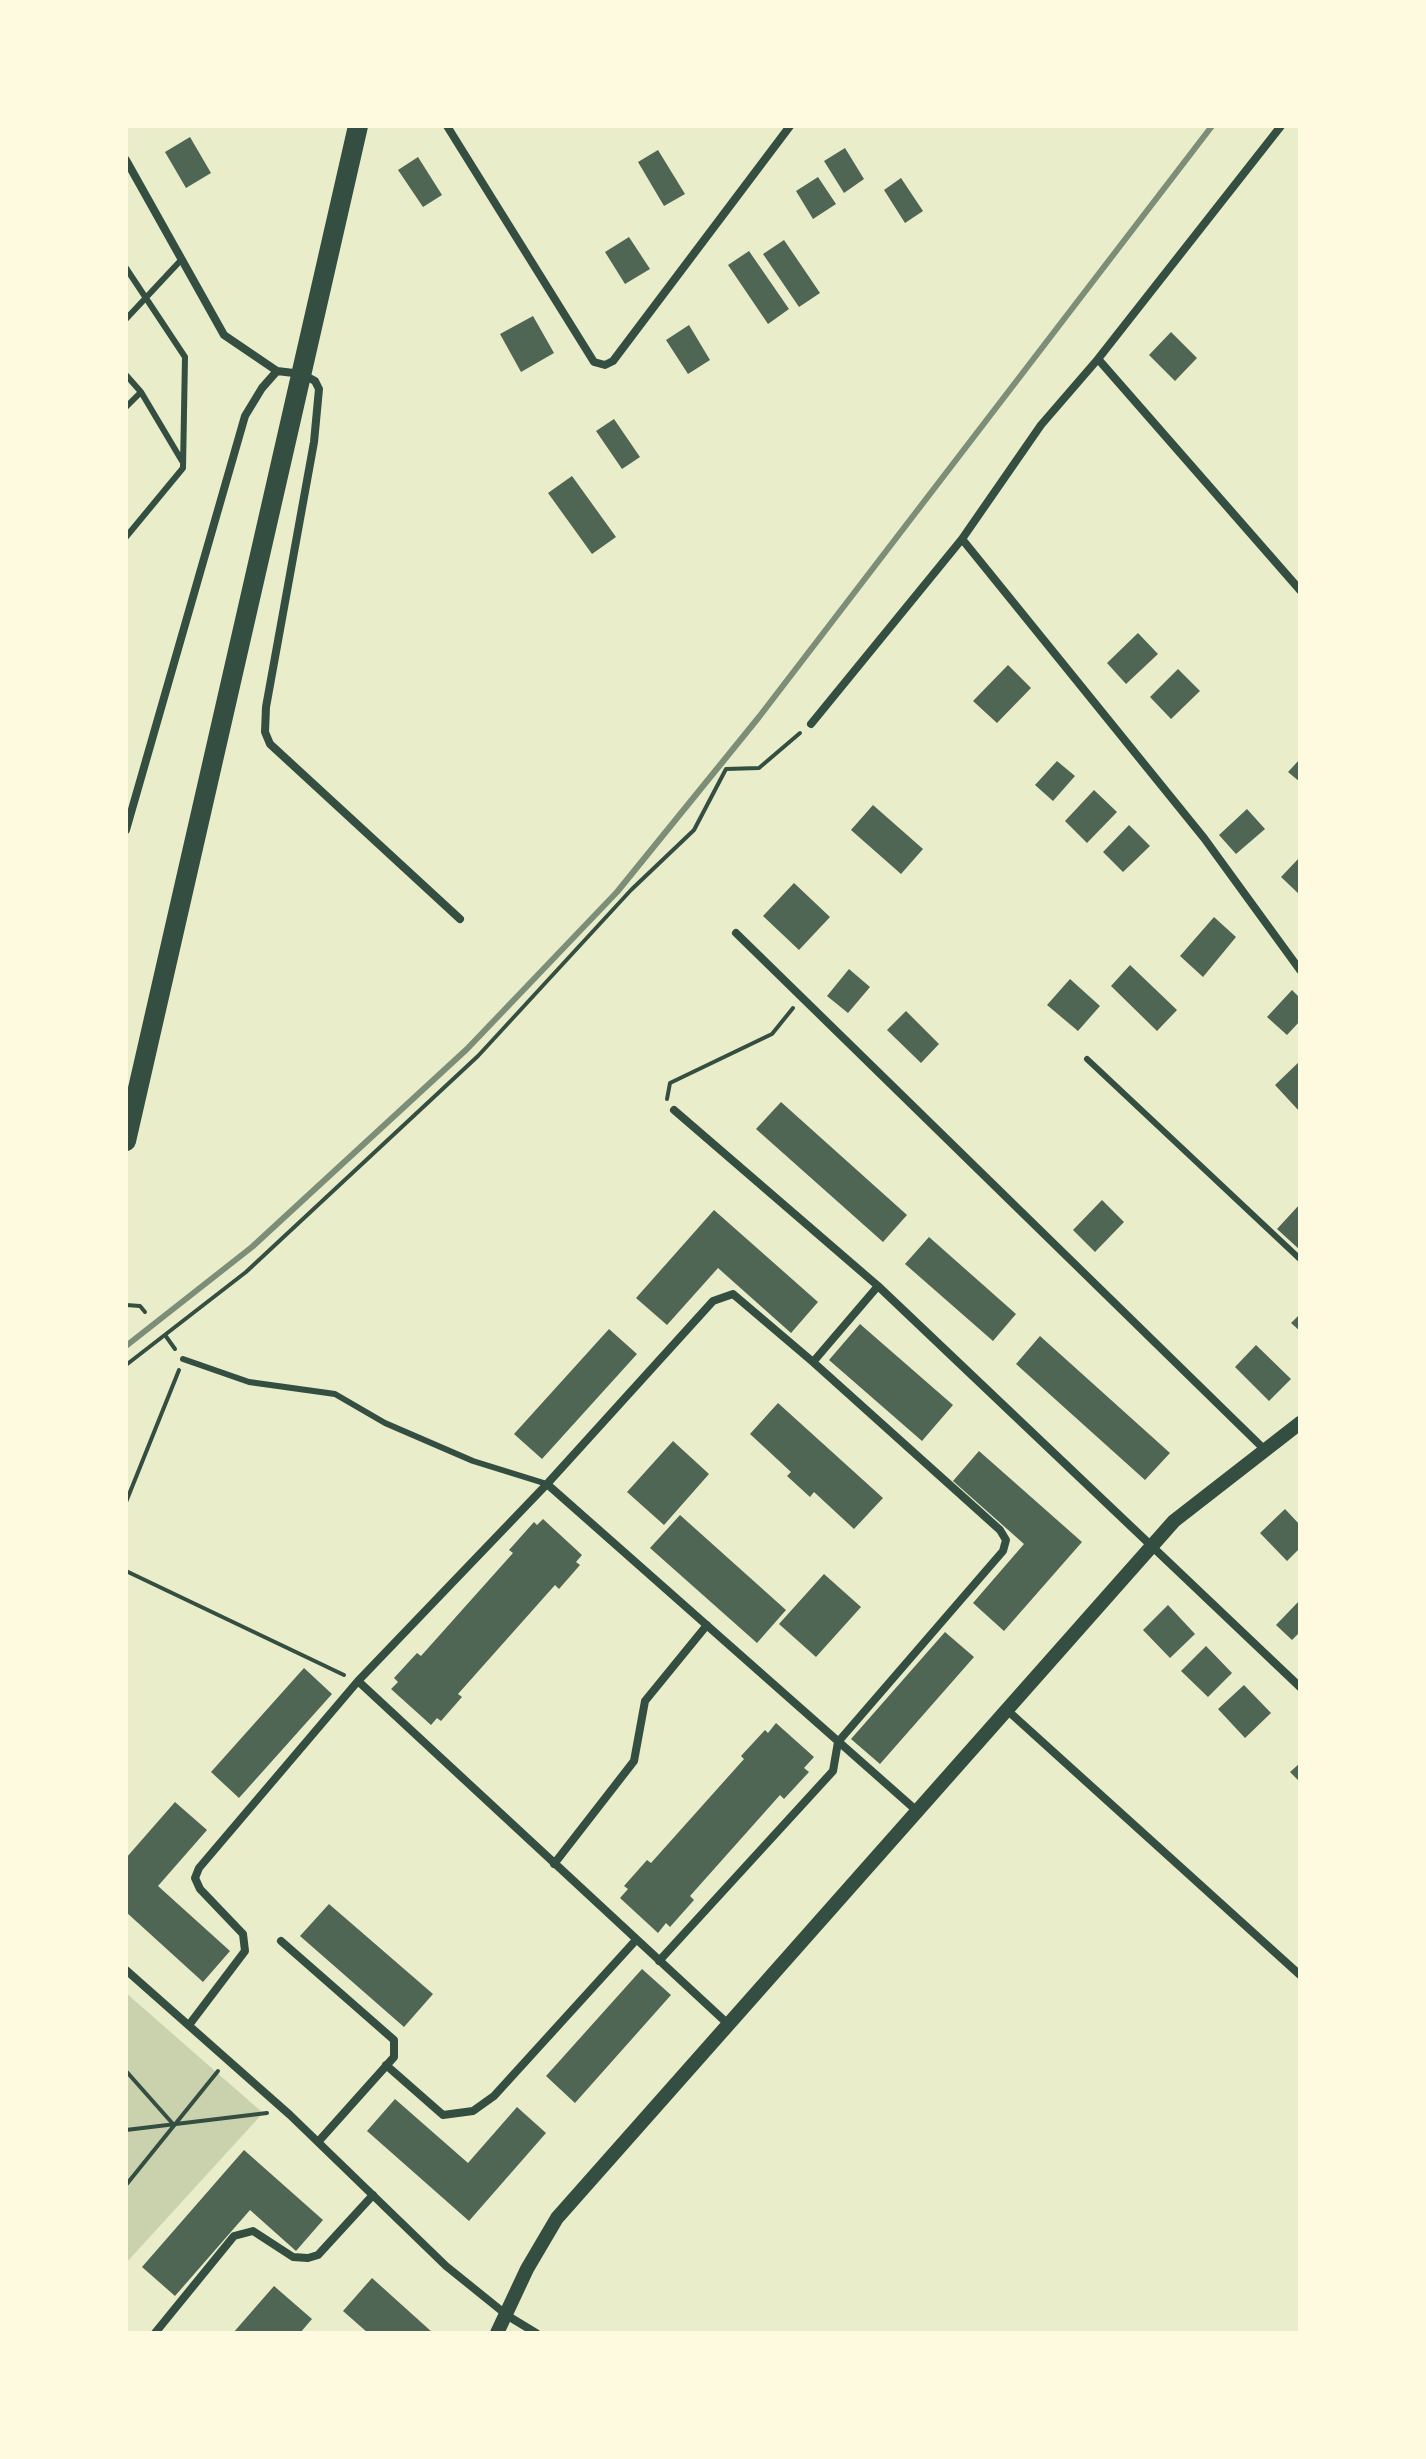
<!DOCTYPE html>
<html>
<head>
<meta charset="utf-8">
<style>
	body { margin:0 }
	#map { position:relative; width:1426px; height:2459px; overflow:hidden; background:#e9edc9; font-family:"Work Sans",sans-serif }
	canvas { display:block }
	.frame { position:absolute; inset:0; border:128px solid #fefae0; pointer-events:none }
</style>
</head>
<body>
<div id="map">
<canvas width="1426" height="2459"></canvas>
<div class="frame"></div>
</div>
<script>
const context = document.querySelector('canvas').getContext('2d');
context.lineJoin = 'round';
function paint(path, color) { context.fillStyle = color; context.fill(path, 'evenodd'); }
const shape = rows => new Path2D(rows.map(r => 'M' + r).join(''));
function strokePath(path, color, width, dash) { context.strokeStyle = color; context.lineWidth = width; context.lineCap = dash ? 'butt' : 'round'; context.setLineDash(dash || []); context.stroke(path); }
paint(shape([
	[126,1993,263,2113,126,2263]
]), '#cad2ad');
paint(shape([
	[190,137,211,173,186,188,165,152],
	[845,148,864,179,844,193,824,161],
	[658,150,685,194,664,206,638,162],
	[418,157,442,195,423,207,398,170],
	[818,177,836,204,813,219,796,191],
	[901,178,923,211,905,223,884,190],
	[629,237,650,269,625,284,605,252],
	[784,240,820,293,799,307,763,254],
	[749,251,789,309,768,324,728,265],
	[533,316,554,353,521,372,500,334],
	[689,325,710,360,688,374,666,340],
	[1171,332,1197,358,1175,381,1149,355],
	[614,419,640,457,622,469,596,431],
	[572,476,616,537,592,554,548,493],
	[1138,633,1158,654,1126,684,1107,663],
	[1008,665,1031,688,997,723,973,701],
	[1178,669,1200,691,1171,719,1150,697],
	[1300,759,1300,782,1288,772],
	[1057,761,1075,776,1053,801,1035,785],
	[1094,790,1117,812,1087,843,1065,821],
	[873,805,923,849,901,874,851,830],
	[1247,809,1265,829,1236,854,1219,835],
	[1129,825,1150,846,1123,872,1103,852],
	[1300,857,1300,895,1281,877],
	[794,883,830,917,799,950,763,916],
	[1214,917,1236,937,1203,977,1180,956],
	[1130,965,1177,1010,1157,1031,1111,986],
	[849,969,870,987,848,1013,827,996],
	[1070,979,1100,1006,1078,1031,1047,1005],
	[1292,990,1300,998,1300,1021,1287,1035,1267,1017],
	[906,1011,939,1044,921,1063,887,1030],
	[1300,1061,1300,1112,1275,1085],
	[781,1102,907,1215,883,1242,756,1129],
	[1102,1200,1124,1222,1095,1252,1073,1230],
	[1300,1204,1300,1250,1277,1229],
	[714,1210,818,1302,791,1333,718,1268,667,1325,636,1298],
	[929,1237,1016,1314,993,1341,905,1264],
	[1300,1314,1300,1331,1291,1323],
	[860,1324,953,1405,922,1441,829,1360],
	[609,1329,637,1354,542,1459,514,1434],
	[1040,1336,1170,1453,1145,1480,1016,1364],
	[1256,1345,1291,1379,1269,1401,1235,1367],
	[778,1403,883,1498,854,1529,814,1492,810,1497,787,1476,791,1472,750,1434],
	[673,1441,709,1474,664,1525,627,1492],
	[979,1451,1082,1542,1004,1631,973,1603,1024,1544,953,1481],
	[1285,1509,1300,1525,1300,1548,1287,1561,1260,1533],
	[680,1515,786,1610,757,1643,650,1548],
	[543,1519,582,1555,576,1562,580,1565,559,1589,555,1585,458,1694,462,1697,441,1721,437,1718,431,1725,391,1689,398,1682,394,1678,417,1653,421,1656,513,1553,509,1550,534,1522,537,1525],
	[824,1574,861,1607,816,1657,779,1624],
	[1300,1600,1300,1632,1292,1640,1276,1625],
	[1168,1605,1195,1634,1170,1658,1143,1630],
	[945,1632,974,1657,880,1764,851,1739],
	[1206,1646,1232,1673,1208,1697,1181,1671],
	[304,1668,332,1694,239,1798,211,1772],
	[1244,1685,1271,1713,1245,1738,1218,1709],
	[776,1723,814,1757,804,1768,809,1772,784,1799,780,1795,690,1896,694,1900,670,1927,666,1923,658,1933,620,1898,628,1889,624,1886,647,1860,651,1863,744,1759,741,1756,765,1730,768,1733],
	[1300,1763,1300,1782,1290,1772],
	[175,1802,207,1830,158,1886,230,1951,203,1982,126,1912,126,1858],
	[329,1904,433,1994,404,2027,300,1936],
	[642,1969,671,1995,575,2103,546,2076],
	[395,2099,468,2163,517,2107,546,2133,469,2221,367,2131],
	[244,2150,323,2220,296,2251,250,2210,175,2296,142,2267],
	[372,2278,433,2333,368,2333,343,2311],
	[274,2286,312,2319,300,2333,233,2333]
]), '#4f6655');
strokePath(shape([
	[667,1099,670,1083,772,1034,793,1008],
	[126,1305,140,1306,145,1312],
	[165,1335,175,1349],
	[126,1365,246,1272,478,1056,631,890,694,830,726,769,759,768,800,733],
	[126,1502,179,1370],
	[126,1571,344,1675],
	[126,2071,173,2124],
	[126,2130,267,2113],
	[126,2185,218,2071]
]), '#344e41', 4);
strokePath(shape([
	[126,268,185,357,183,468,126,537],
	[126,319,182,259],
	[126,375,141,392,126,407],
	[141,392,182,461],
	[1087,1059,1300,1259],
	[183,1359,249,1382,335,1394,385,1423,473,1461,547,1484]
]), '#344e41', 6);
strokePath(shape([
	[447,126,594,362,605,365,613,361,790,126],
	[126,160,224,335,277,371,302,374,315,381,319,389,314,442,266,707,265,732,270,744,460,919],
	[1098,359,1300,590],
	[962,539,1041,425,1098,359,1281,126],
	[811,724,962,539,1204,838,1300,970],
	[126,830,245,416,262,388,277,371],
	[736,933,1265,1450],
	[674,1110,878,1286,1300,1687],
	[547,1484,917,1811],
	[358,1681,728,2024],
	[1007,1710,1300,1975],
	[554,1864,634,1761,645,1701,707,1625],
	[281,1941,394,2040,394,2057,318,2142],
	[659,1961,833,1771,838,1742,1003,1551,1006,1540,1000,1530,813,1362,878,1286],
	[126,1970,290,2115,446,2266,508,2316,536,2333],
	[189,2025,245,1951,243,1934,200,1889,195,1878,199,1868,358,1681,547,1484,713,1301,733,1294,813,1362],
	[386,2065,443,2115,473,2111,494,2096,636,1940],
	[155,2333,234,2236,253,2231,293,2257,308,2258,318,2255,373,2195]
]), '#344e41', 8);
strokePath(shape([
	[497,2333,527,2269,557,2218,1174,1521,1300,1423]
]), '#344e41', 14);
strokePath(shape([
	[126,1141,358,126]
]), '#344e41', 20);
strokePath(shape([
	[126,1346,252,1247,467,1049,617,892,759,717,1212,126]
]), '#7c8e77', 6);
</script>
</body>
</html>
